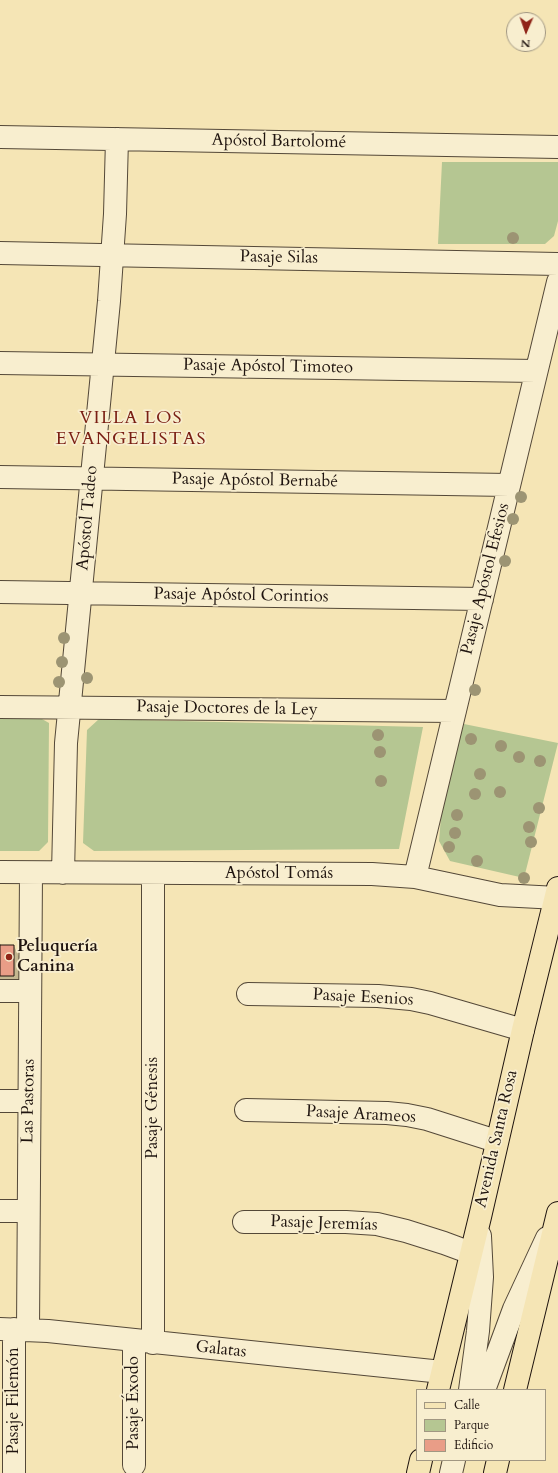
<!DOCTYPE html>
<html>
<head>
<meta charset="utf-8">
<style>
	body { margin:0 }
	#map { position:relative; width:558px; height:1473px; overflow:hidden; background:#f5e5b5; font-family:Cardo,serif }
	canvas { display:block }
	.legend { position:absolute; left:416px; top:1389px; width:130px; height:72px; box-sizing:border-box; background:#f8eecf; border:1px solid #a19782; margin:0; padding:5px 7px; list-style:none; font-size:12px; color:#1f140f }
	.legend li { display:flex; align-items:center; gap:8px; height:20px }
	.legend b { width:20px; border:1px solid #a19782 }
	.north { position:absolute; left:506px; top:12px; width:40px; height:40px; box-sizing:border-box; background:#f8eecf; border:1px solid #a19782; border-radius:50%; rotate:182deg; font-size:11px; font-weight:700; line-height:16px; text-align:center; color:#1f140f }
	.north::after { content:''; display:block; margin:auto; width:14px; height:18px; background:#8f2418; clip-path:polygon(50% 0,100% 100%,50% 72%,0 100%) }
</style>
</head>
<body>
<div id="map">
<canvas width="558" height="1473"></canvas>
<ul class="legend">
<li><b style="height:5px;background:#f5e5b5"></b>Calle</li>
<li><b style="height:11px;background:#b5c692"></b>Parque</li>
<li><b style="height:11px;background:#e99d87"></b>Edificio</li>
</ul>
<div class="north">N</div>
</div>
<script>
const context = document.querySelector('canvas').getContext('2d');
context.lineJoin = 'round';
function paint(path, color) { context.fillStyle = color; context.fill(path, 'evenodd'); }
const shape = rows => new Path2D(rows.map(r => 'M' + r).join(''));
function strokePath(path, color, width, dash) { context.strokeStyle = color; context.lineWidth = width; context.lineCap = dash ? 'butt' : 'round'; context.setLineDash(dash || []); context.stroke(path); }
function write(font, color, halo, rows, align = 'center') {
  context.font = font + ' Cardo,serif'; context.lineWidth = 3.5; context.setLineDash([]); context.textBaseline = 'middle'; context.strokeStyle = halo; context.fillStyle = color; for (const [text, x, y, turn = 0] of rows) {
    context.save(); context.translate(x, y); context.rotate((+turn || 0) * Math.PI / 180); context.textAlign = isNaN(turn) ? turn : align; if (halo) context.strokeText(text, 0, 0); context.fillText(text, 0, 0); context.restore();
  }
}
paint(shape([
	[442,162,558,162,558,221,554,236,545,244,438,244],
	[0,715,35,715,49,723,48,842,39,851,0,851],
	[99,719,423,727,399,849,94,851,83,843,87,730],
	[464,724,558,743,524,878,450,861,439,841,443,793]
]), '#b5c692');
paint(shape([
	[0,946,14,946,19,956,19,985,0,986]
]), '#0003');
const building = shape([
	[0,945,14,945,14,976,0,976,0,945]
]);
paint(building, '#e99d87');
strokePath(building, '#1f140f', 1);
const minor = shape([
	[0,137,558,147],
	[0,253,558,264],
	[0,363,536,371],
	[0,477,509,485],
	[0,592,482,599],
	[0,707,455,711],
	[0,872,372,874,415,877,500,895,558,898],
	[63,873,66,743,109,301,115,214,117,139],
	[153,873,153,1343],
	[415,877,558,282],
	[0,991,30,991],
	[248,994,378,996,411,999,430,1003,523,1030],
	[0,1101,29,1101],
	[246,1110,387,1113,407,1115,427,1119,496,1141],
	[0,1211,28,1211],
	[244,1222,346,1222,377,1224,406,1231,444,1243,471,1253],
	[0,1329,48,1331,442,1372],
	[28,1330,31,873],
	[134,1341,134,1465],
	[470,1390,478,1331,482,1277,480,1236],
	[484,1390,514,1309,547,1238],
	[14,1473,14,1329],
	[451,1473,454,1460]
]);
const major = shape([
	[438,1390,480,1217,523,1030,558,888],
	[515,1390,558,1213],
	[418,1473,421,1460],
	[495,1473,498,1460]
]);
strokePath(minor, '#544838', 24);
strokePath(major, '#1f140f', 24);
strokePath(minor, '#f8eecf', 22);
strokePath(major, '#f5e5b5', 22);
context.fillStyle = '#9c9473';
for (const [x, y] of [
	[513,238],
	[521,497],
	[513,519],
	[505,561],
	[64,638],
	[62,662],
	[87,678],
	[59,682],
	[475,690],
	[378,735],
	[471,739],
	[501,746],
	[380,752],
	[519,757],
	[540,761],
	[480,774],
	[381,781],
	[500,792],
	[475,794],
	[539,808],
	[457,815],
	[529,827],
	[455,833],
	[531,842],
	[449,847],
	[477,861],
	[524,878]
]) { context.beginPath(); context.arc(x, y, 6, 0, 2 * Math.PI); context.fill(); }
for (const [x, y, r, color] of [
	[9,957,4,"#8f2418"]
]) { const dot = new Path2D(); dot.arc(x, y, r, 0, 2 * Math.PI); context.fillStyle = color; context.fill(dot); strokePath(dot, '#f8eecf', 1.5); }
write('17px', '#1f140f', '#f8eecf', [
	["Apóstol Bartolomé",279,142,1],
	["Pasaje Silas",279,258,1],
	["Pasaje Apóstol Timoteo",268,367,1],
	["Pasaje Apóstol Bernabé",255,481,1],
	["Apóstol Tadeo",88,518,-85],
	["Pasaje Apóstol Efesios",486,579,-76],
	["Pasaje Apóstol Corintios",241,596,1],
	["Pasaje Doctores de la Ley",227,709,1],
	["Apóstol Tomás",279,874],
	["Pasaje Esenios",363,998,3],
	["Las Pastoras",29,1101,-89],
	["Pasaje Génesis",153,1108,-90],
	["Pasaje Arameos",361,1115,3],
	["Avenida Santa Rosa",497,1139,-77],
	["Pasaje Jeremías",324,1224,2],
	["Galatas",221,1350,6],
	["Pasaje Filemón",14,1401,-90],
	["Pasaje Éxodo",134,1403,-90]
]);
write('bold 17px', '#1f140f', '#f8eecf', [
	["Peluquería",17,947],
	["Canina",17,967]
], 'left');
context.letterSpacing = '1px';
write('18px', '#7a1f14', '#f8eecf', [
	["VILLA LOS",131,419],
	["EVANGELISTAS",131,440]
]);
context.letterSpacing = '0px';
</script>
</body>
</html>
